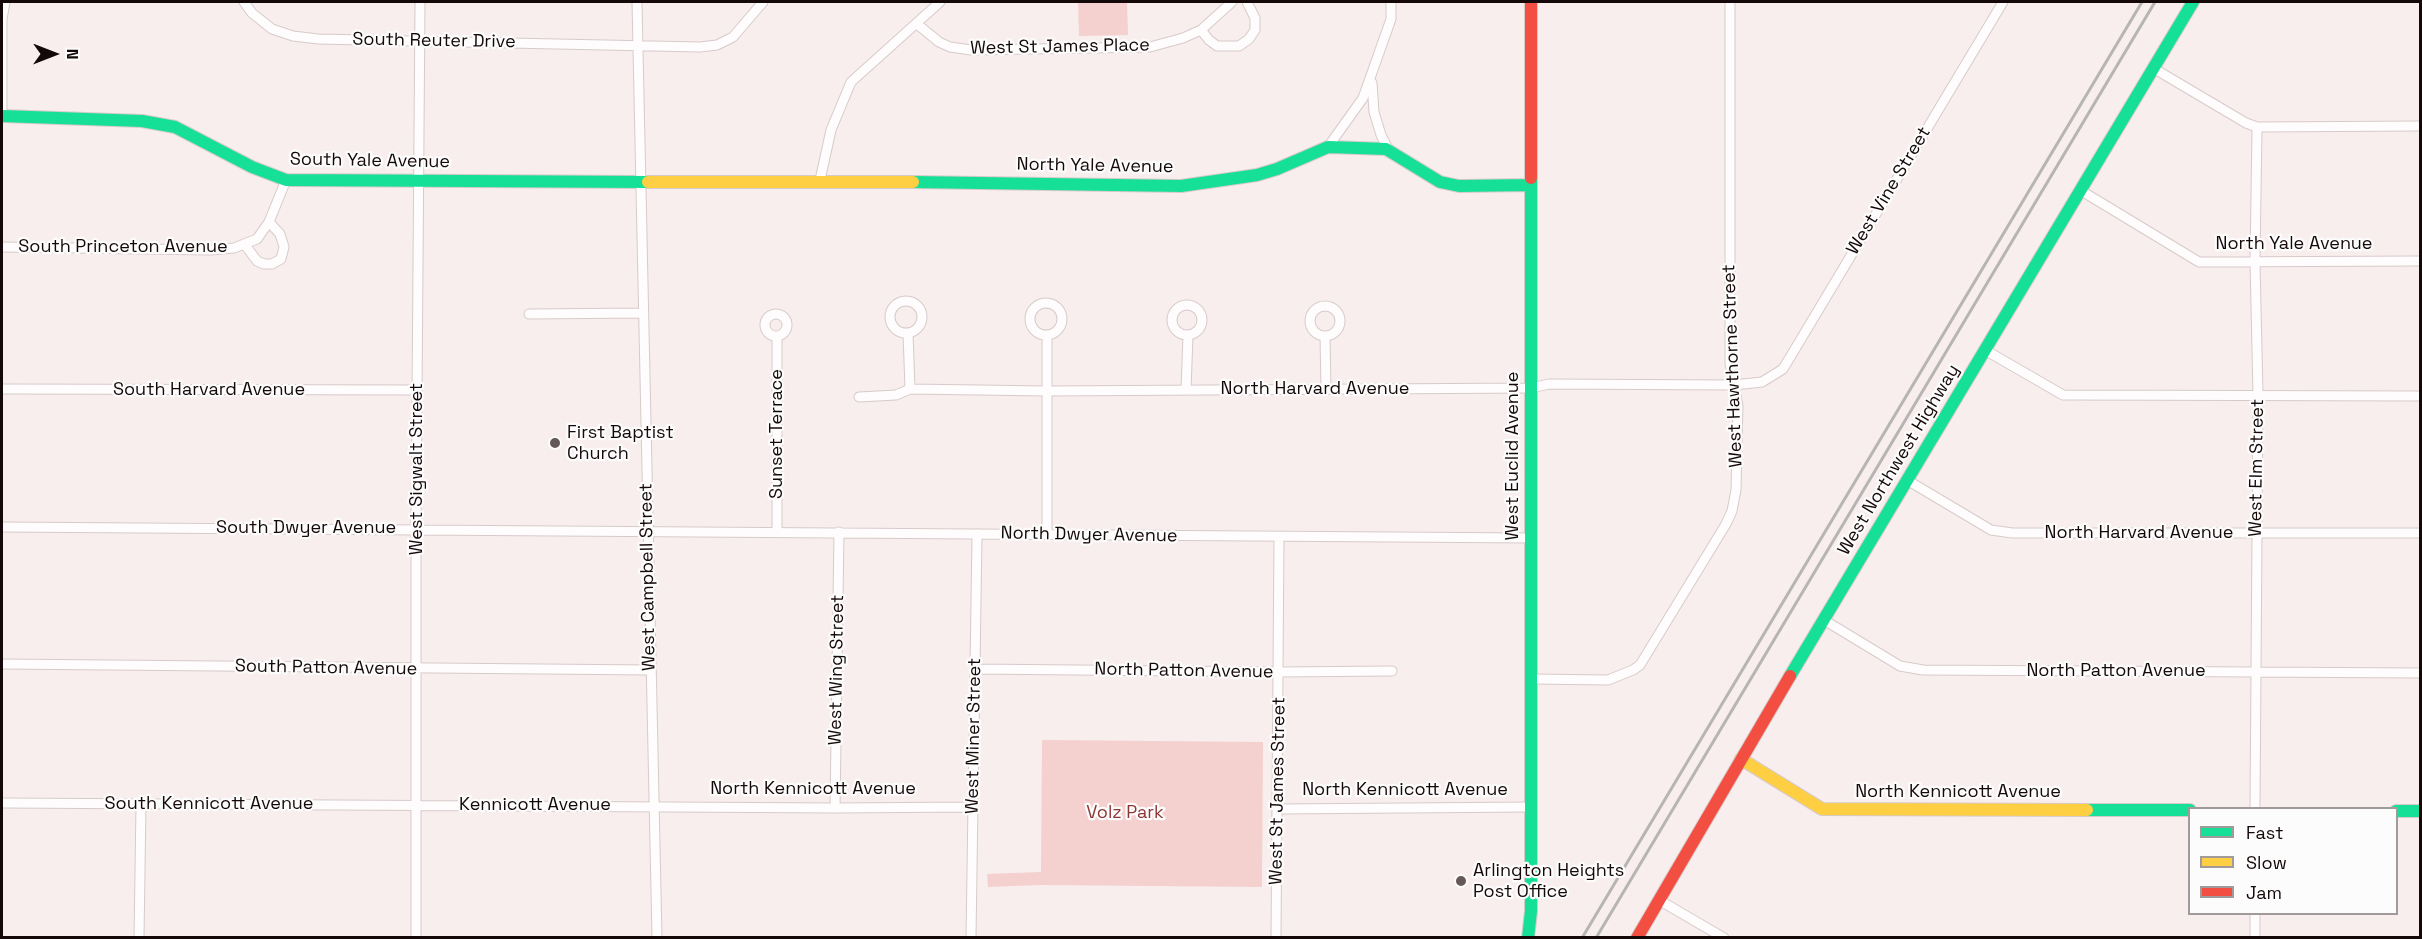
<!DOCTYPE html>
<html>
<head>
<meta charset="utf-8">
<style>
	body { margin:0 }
	#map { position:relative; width:2422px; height:939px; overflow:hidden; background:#f8eeed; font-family:"Space Grotesk",sans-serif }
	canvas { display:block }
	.frame { position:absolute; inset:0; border:3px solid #150808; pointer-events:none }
	.legend { position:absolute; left:2188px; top:807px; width:210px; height:108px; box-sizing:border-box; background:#fcfcfc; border:2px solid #a09a9a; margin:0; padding:8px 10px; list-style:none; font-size:18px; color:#150808 }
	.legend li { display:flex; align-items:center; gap:12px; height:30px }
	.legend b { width:30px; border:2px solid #a09a9a }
	.north { position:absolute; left:24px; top:24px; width:60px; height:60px; -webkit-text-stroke:4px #fcfcfc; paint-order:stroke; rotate:90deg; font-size:16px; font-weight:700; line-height:24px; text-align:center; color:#150808 }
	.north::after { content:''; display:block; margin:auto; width:21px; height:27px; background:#150808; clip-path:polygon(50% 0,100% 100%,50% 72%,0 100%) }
</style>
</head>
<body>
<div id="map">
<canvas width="2422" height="939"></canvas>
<div class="frame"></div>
<ul class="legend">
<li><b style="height:8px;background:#16e098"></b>Fast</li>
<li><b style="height:8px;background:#ffcf43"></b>Slow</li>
<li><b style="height:8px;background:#f24e42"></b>Jam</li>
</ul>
<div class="north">N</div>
</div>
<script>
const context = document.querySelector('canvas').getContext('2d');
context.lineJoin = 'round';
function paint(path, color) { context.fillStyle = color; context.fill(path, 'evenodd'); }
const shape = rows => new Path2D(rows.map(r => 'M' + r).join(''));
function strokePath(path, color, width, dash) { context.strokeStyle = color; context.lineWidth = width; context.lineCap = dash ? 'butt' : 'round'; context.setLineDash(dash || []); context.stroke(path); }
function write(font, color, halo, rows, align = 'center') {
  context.font = font + ' "Space Grotesk",sans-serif'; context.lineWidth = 4.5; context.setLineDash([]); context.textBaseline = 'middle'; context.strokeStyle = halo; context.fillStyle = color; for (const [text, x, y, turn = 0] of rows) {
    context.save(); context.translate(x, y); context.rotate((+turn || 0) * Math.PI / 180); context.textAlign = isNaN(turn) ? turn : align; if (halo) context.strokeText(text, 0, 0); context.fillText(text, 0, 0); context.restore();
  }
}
paint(shape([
	[1078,2,1127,2,1128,35,1079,36],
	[1042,740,1263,742,1262,887,1041,885,988,887,987,874,1041,872]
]), '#f4d0ce');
const street = shape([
	[244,2,252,13,272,29,293,36,318,39,700,47,717,45,733,37,763,2],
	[637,2,657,938],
	[917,24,939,42,950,47,971,50,1150,47,1183,38,1201,30,1232,2],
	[1201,30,1209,40,1217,46,1239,46,1249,39,1255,30,1255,18,1247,2],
	[2153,68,2246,123,2257,127,2420,126],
	[1372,83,1374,112,1381,135,1389,151],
	[2,116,2,19,5,2],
	[1328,147,1363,98,1391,19,1391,2],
	[820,180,831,130,851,82,940,2],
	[2080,190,2199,262,2420,261],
	[245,245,257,261,264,264,272,264,281,259,284,247,280,234,269,222],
	[2,247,211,250,234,248,257,239,269,222,286,180],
	'890 317a16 16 0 1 1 32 0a16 16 0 1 1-32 0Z',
	'1030 319a16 16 0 1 1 32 0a16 16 0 1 1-32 0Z',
	'1172 320a15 15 0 1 1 30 0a15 15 0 1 1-30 0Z',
	'1310 321a15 15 0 1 1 30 0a15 15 0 1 1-30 0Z',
	'765 325a11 11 0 1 1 22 0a11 11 0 1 1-22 0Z',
	[529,314,643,313],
	[908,333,910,389],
	[777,336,777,532],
	[1325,336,1326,390],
	[1985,350,2063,395,2420,396],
	[2,389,417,390],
	[1186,390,1188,335],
	[859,397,896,395,910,389,1047,391,1531,388,1549,384,1734,385,1762,382,1783,369,2003,2],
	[1907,480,1991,530,2012,533,2420,533],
	[2,527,1531,538],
	[1047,534,1047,335],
	[1824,620,1900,666,1923,670,2420,673],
	[2,664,650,670],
	[975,669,1279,672,1392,671],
	[1531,679,1608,680,1633,670,1640,665,1726,524,1732,511,1736,490,1738,406,1730,364,1730,2],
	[2,803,835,808,972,807],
	[835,808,839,532],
	[2255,808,2258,395,2255,262,2257,127],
	[1278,809,1531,807],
	[1659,900,1724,938],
	[2255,914,2255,938],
	[139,938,141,804],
	[416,938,416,529,420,2],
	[971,938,977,534],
	[1276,938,1279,537]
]);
const fast = shape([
	[2,116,142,121,175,127,252,167,286,180,648,182],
	[913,182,1181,186,1257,175,1277,169,1328,147,1386,149,1440,182,1459,186,1531,185],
	[1790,676,2193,2],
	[2087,810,2190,810],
	[2396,811,2420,811],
	[1528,938,1531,911,1531,178]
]);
const slow = shape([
	[648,182,913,182],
	[1741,759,1822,809,2087,810]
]);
const jam = shape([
	[1531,2,1531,178],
	[1637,938,1790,676]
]);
strokePath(street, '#d7cbca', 11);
strokePath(fast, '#d7cbca', 14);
strokePath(slow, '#d7cbca', 14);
strokePath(jam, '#d7cbca', 14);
strokePath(street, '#fefcfc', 9);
strokePath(fast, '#16e098', 12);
strokePath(slow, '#ffcf43', 12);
strokePath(jam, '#f24e42', 12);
strokePath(shape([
	[1582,938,2142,2],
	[1596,938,2155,2]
]), '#b7b4b4', 3);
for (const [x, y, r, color] of [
	[555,443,6,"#645858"],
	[1461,881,6,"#645858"]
]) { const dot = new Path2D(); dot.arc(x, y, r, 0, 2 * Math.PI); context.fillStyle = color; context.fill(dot); strokePath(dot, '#fcfcfc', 2); }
write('18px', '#150808', '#fcfcfc', [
	["South Reuter Drive",434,41,1],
	["West St James Place",1060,47,-1],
	["South Yale Avenue",370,161,1],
	["North Yale Avenue",1095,166,1],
	["West Vine Street",1889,191,-59],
	["North Yale Avenue",2294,244],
	["South Princeton Avenue",123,247],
	["West Hawthorne Street",1733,366,-92],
	["North Harvard Avenue",1315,389],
	["South Harvard Avenue",209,390],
	["Sunset Terrace",777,434,-90],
	["West Euclid Avenue",1513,456,-90],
	["West Northwest Highway",1899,460,-59],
	["West Elm Street",2257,468,-89],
	["West Sigwalt Street",417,469,-90],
	["South Dwyer Avenue",306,528],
	["North Harvard Avenue",2139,533],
	["North Dwyer Avenue",1089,535,1],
	["West Campbell Street",648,577,-91],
	["South Patton Avenue",326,668,1],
	["West Wing Street",837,670,-89],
	["North Patton Avenue",1184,671,1],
	["North Patton Avenue",2116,671],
	["West Miner Street",974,736,-89],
	["North Kennicott Avenue",813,789],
	["North Kennicott Avenue",1405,790],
	["West St James Street",1278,791,-89],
	["North Kennicott Avenue",1958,792],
	["South Kennicott Avenue",209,804],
	["Kennicott Avenue",535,805]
]);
write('18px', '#150808', '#fcfcfc', [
	["First Baptist",567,433],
	["Church",567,454],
	["Arlington Heights",1473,871],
	["Post Office",1473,892]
], 'left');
write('18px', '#8b3635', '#fcfcfc', [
	["Volz Park",1125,813]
]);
</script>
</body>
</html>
